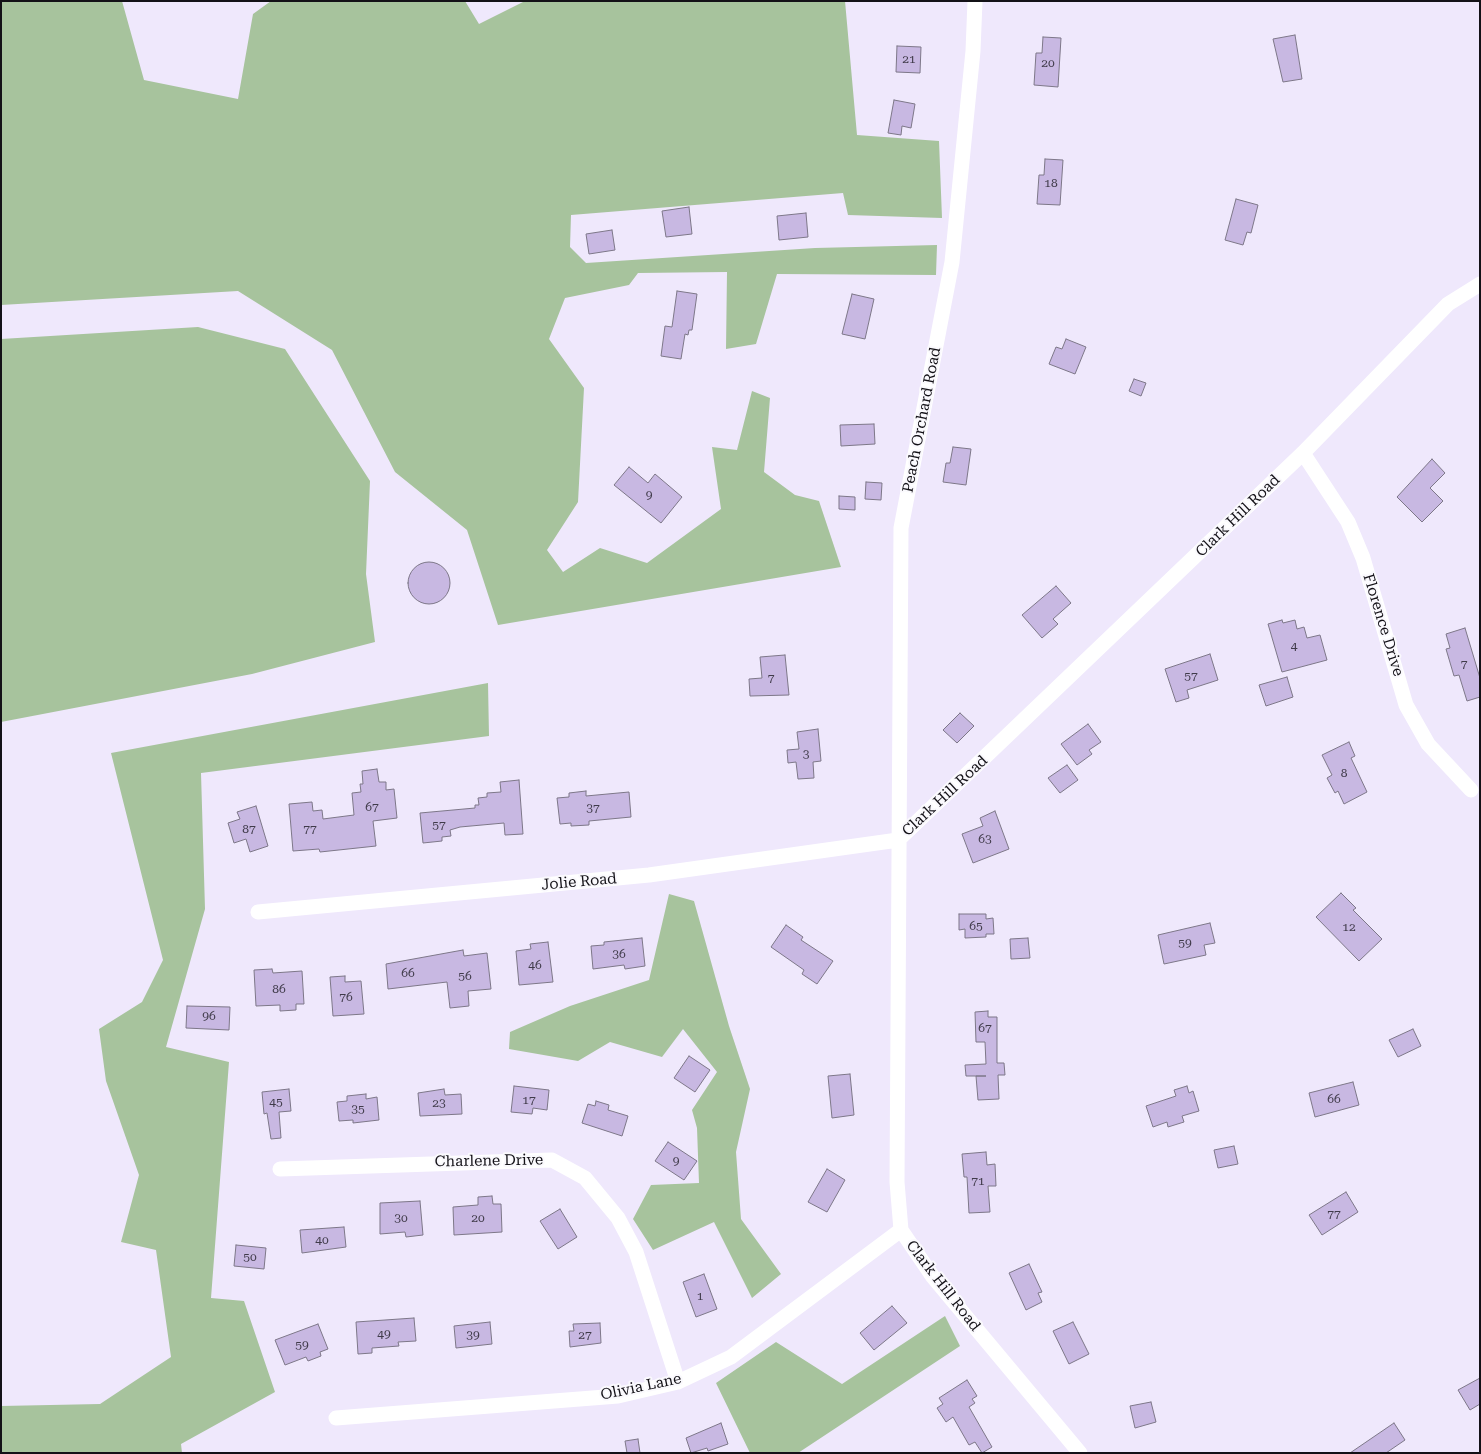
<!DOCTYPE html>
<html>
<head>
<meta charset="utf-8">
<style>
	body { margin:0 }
	#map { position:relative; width:1481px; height:1454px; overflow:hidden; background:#efe8fc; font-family:"Roboto Serif",serif }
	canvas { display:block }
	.frame { position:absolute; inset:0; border:2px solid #131117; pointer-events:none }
</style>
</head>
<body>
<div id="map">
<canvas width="1481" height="1454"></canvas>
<div class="frame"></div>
</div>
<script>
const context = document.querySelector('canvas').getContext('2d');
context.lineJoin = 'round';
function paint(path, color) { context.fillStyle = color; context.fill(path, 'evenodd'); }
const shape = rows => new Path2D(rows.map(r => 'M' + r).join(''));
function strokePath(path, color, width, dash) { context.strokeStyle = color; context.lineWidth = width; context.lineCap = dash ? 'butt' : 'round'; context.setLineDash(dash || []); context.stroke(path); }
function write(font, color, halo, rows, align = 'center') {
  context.font = font + ' "Roboto Serif",serif'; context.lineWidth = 4; context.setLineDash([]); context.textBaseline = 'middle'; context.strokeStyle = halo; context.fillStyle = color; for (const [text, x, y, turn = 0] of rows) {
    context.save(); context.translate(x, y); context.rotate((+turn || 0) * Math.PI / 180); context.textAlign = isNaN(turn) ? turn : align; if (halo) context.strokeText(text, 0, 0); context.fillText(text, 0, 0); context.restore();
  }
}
paint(shape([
	[1,1,122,1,144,80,238,99,253,14,271,1,465,1,479,24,525,1,845,1,857,135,939,141,942,218,848,215,843,193,571,215,570,247,586,263,815,248,937,245,936,275,777,274,756,344,726,349,727,272,638,273,629,285,565,298,549,339,584,388,578,502,547,550,563,572,600,548,647,563,721,509,712,447,737,450,752,391,770,398,764,472,795,495,819,501,841,567,498,625,467,530,395,472,332,350,238,291,1,305],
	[198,327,285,349,370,481,366,574,375,642,252,674,1,722,1,339],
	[488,683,489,736,201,773,205,909,166,1047,229,1062,211,1298,244,1301,275,1392,181,1444,182,1453,1,1453,1,1406,100,1404,171,1357,156,1250,121,1242,139,1175,106,1081,99,1029,142,1002,163,960,111,753],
	[669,894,694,901,729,1026,750,1089,736,1152,741,1219,781,1274,752,1298,714,1222,653,1250,633,1219,651,1185,699,1183,697,1128,692,1110,717,1072,683,1029,662,1057,610,1042,578,1061,509,1049,510,1032,570,1006,649,980],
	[945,1316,960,1346,798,1453,750,1453,716,1383,776,1342,842,1384]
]), '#a7c39d');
const building = shape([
	[1295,35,1302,79,1283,82,1273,39,1295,35],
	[1043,37,1061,38,1058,87,1034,85,1036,53,1042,53,1043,37],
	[897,46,921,47,920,73,896,72,897,46],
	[894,100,915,104,911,128,902,126,901,135,888,133,894,100],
	[1045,159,1063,160,1060,205,1037,204,1039,175,1044,175,1045,159],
	[1236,199,1258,205,1251,233,1247,232,1243,245,1225,240,1236,199],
	[689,207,692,234,666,237,662,211,689,207],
	[806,213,808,237,779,240,777,216,806,213],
	[612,230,615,250,589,254,586,234,612,230],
	[677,291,697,294,692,330,689,330,688,335,685,334,681,359,661,356,665,326,672,327,677,291],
	[852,294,874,299,865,339,842,334,852,294],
	[1066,339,1086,347,1075,374,1049,364,1056,347,1062,349,1066,339],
	[1134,379,1146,383,1141,396,1129,391,1134,379],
	[874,424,875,444,841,446,840,425,874,424],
	[953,447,971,449,966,485,943,482,946,463,950,463,953,447],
	[1432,459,1445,473,1430,488,1443,501,1422,522,1397,497,1432,459],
	[629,467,648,483,655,474,682,497,661,523,614,485,629,467],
	[866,482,882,483,881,500,865,499,866,482],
	[839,496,855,497,855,510,839,509,839,496],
	'408 583a21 21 0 1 1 42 0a21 21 0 1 1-42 0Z',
	[1056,586,1071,603,1053,619,1058,624,1042,638,1022,615,1056,586],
	[1282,620,1283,623,1295,620,1297,629,1304,627,1307,638,1320,635,1327,660,1282,672,1268,624,1282,620],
	[1465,628,1480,678,1480,697,1467,701,1459,675,1454,676,1446,649,1450,648,1446,634,1465,628],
	[1210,654,1218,680,1187,690,1189,698,1176,702,1165,669,1210,654],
	[785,655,789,695,750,696,749,679,762,678,760,657,785,655],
	[1287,677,1293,697,1266,706,1259,685,1287,677],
	[960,713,974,726,957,743,943,730,960,713],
	[1088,724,1101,742,1089,750,1092,754,1077,765,1061,744,1088,724],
	[818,729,821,761,813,762,814,778,798,779,796,762,788,763,787,750,799,749,797,732,818,729],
	[1349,742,1355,756,1351,758,1367,792,1344,804,1338,791,1335,793,1327,778,1332,775,1322,755,1349,742],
	[1067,765,1078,780,1060,793,1048,778,1067,765],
	[377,769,379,782,386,782,386,790,394,789,397,818,373,821,376,846,320,852,319,849,293,851,289,804,312,802,313,811,322,810,323,819,354,815,352,793,361,792,360,784,363,784,362,771,377,769],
	[519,780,523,834,505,835,504,823,460,827,450,830,451,836,442,837,442,841,423,843,420,813,475,808,475,805,479,805,478,798,487,797,487,793,501,792,500,782,519,780],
	[586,791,586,796,629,792,631,817,589,821,589,825,571,826,571,823,560,824,557,798,569,797,569,793,586,791],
	[256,806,268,846,250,852,246,839,234,843,228,823,240,819,237,812,256,806],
	[995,811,1009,849,973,863,962,834,983,826,980,818,995,811],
	[1341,893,1356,908,1353,910,1382,939,1359,961,1316,917,1341,893],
	[959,914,986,914,986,919,993,918,994,934,986,934,986,937,965,938,965,929,959,930,959,914],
	[1210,923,1215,943,1204,945,1206,955,1164,964,1158,935,1210,923],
	[786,925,803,937,801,940,833,961,817,984,802,974,804,970,771,947,786,925],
	[642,938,645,966,625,969,624,965,593,969,591,946,604,945,604,942,642,938],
	[1028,938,1030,958,1011,959,1010,939,1028,938],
	[548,942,553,982,519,985,516,951,531,949,530,944,548,942],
	[463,950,464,956,487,953,491,989,468,991,469,1006,450,1008,447,982,388,989,386,964,463,950],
	[272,969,273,973,302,971,304,1004,296,1004,296,1010,280,1011,280,1005,256,1006,254,970,272,969],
	[345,976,345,982,361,981,364,1014,333,1016,330,977,345,976],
	[187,1006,230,1007,229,1030,186,1028,187,1006],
	[988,1011,988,1017,997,1017,997,1063,1004,1063,1005,1075,998,1075,999,1099,978,1100,976,1076,986,1076,966,1076,965,1065,986,1064,985,1042,976,1042,975,1012,988,1011],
	[1413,1029,1421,1046,1398,1057,1389,1040,1413,1029],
	[689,1056,710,1070,695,1092,674,1078,689,1056],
	[850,1074,854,1115,832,1118,828,1076,850,1074],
	[1353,1082,1359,1105,1315,1117,1309,1093,1353,1082],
	[514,1086,549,1090,547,1110,533,1108,532,1114,511,1112,514,1086],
	[1187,1086,1189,1093,1193,1091,1199,1111,1182,1116,1184,1122,1168,1127,1167,1122,1153,1127,1146,1106,1176,1096,1174,1090,1187,1086],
	[289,1089,291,1111,279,1112,281,1138,271,1139,267,1113,264,1114,262,1092,289,1089],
	[444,1089,445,1095,461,1094,462,1114,420,1116,418,1093,444,1089],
	[366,1094,366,1099,377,1097,379,1120,353,1123,353,1120,339,1121,337,1102,347,1101,347,1096,366,1094],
	[596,1101,609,1105,608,1110,628,1116,622,1136,582,1123,588,1104,595,1106,596,1101],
	[668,1142,697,1161,684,1180,655,1161,668,1142],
	[1234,1146,1238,1164,1218,1168,1214,1150,1234,1146],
	[986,1152,987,1165,995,1164,996,1186,988,1186,990,1212,969,1213,967,1177,964,1177,962,1154,986,1152],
	[827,1169,845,1180,827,1212,808,1202,827,1169],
	[1346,1192,1358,1212,1322,1235,1309,1215,1346,1192],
	[492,1196,493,1204,501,1204,502,1232,454,1235,453,1207,478,1205,478,1197,492,1196],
	[420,1201,423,1235,406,1237,405,1232,380,1234,380,1203,420,1201],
	[560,1209,577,1237,558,1249,540,1221,560,1209],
	[344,1227,346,1247,302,1253,300,1230,344,1227],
	[236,1245,266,1248,264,1269,234,1266,236,1245],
	[1029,1264,1042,1292,1038,1293,1042,1302,1026,1310,1009,1273,1029,1264],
	[704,1274,717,1309,696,1317,683,1282,704,1274],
	[892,1306,907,1323,874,1350,860,1333,892,1306],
	[414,1318,416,1341,398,1342,399,1346,372,1348,372,1353,358,1354,356,1322,414,1318],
	[490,1322,492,1344,456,1348,454,1326,490,1322],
	[1073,1322,1089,1354,1069,1364,1053,1331,1073,1322],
	[600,1323,601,1343,570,1347,569,1331,574,1331,573,1324,600,1323],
	[318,1324,328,1349,320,1352,321,1356,308,1361,306,1357,285,1365,275,1340,318,1324],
	[1480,1378,1480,1404,1470,1410,1458,1390,1480,1378],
	[967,1380,977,1396,972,1399,975,1403,969,1407,992,1447,982,1453,975,1442,969,1445,953,1417,946,1422,937,1408,943,1404,939,1398,967,1380],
	[1151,1402,1156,1422,1135,1428,1130,1406,1151,1402],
	[721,1423,728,1444,708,1451,707,1448,691,1453,686,1438,721,1423],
	[1394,1423,1405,1440,1386,1453,1350,1453,1394,1423],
	[638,1439,640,1453,627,1453,625,1441,638,1439]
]);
paint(building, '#c8b8e2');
strokePath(building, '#7d7788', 1);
strokePath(shape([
	[975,1,973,51,952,262,901,528,897,1182,901,1230,933,1277,1080,1453],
	[1303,453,1348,522,1363,558,1406,705,1428,744,1471,790],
	[898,840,1303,453,1448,304,1480,284],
	[258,912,649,875,898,840],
	[280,1169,552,1160,585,1178,618,1218,636,1252,678,1382],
	[336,1418,618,1396,678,1382,731,1357,901,1230]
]), '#fff', 15);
write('12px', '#403b4a', null, [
	["21",909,59],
	["20",1048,63],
	["18",1051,183],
	["9",649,495],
	["4",1294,646],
	["7",1464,664],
	["57",1191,676],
	["7",771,678],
	["3",806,754],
	["8",1344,773],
	["67",372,807],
	["37",593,808],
	["57",439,825],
	["87",249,829],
	["77",310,829],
	["63",985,839],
	["65",976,926],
	["12",1349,927],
	["59",1185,943],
	["36",619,954],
	["46",535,965],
	["66",408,973],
	["56",465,976],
	["86",279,989],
	["76",346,997],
	["96",209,1016],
	["67",985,1028],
	["66",1334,1099],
	["17",529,1100],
	["45",276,1102],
	["23",439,1103],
	["35",358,1109],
	["9",676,1161],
	["71",978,1181],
	["77",1334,1214],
	["30",401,1218],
	["20",478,1218],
	["40",322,1240],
	["50",250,1257],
	["1",700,1296],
	["49",384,1334],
	["39",473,1335],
	["27",585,1335],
	["59",302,1345]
]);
write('15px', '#131117', '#faf9fd', [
	["Peach Orchard Road",922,420,-79],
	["Clark Hill Road",1238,516,-44],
	["Florence Drive",1383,625,73],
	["Clark Hill Road",945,796,-43],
	["Jolie Road",579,882,-5],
	["Charlene Drive",489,1161,-1],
	["Clark Hill Road",943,1286,52],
	["Olivia Lane",641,1387,-12]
]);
</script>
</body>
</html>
